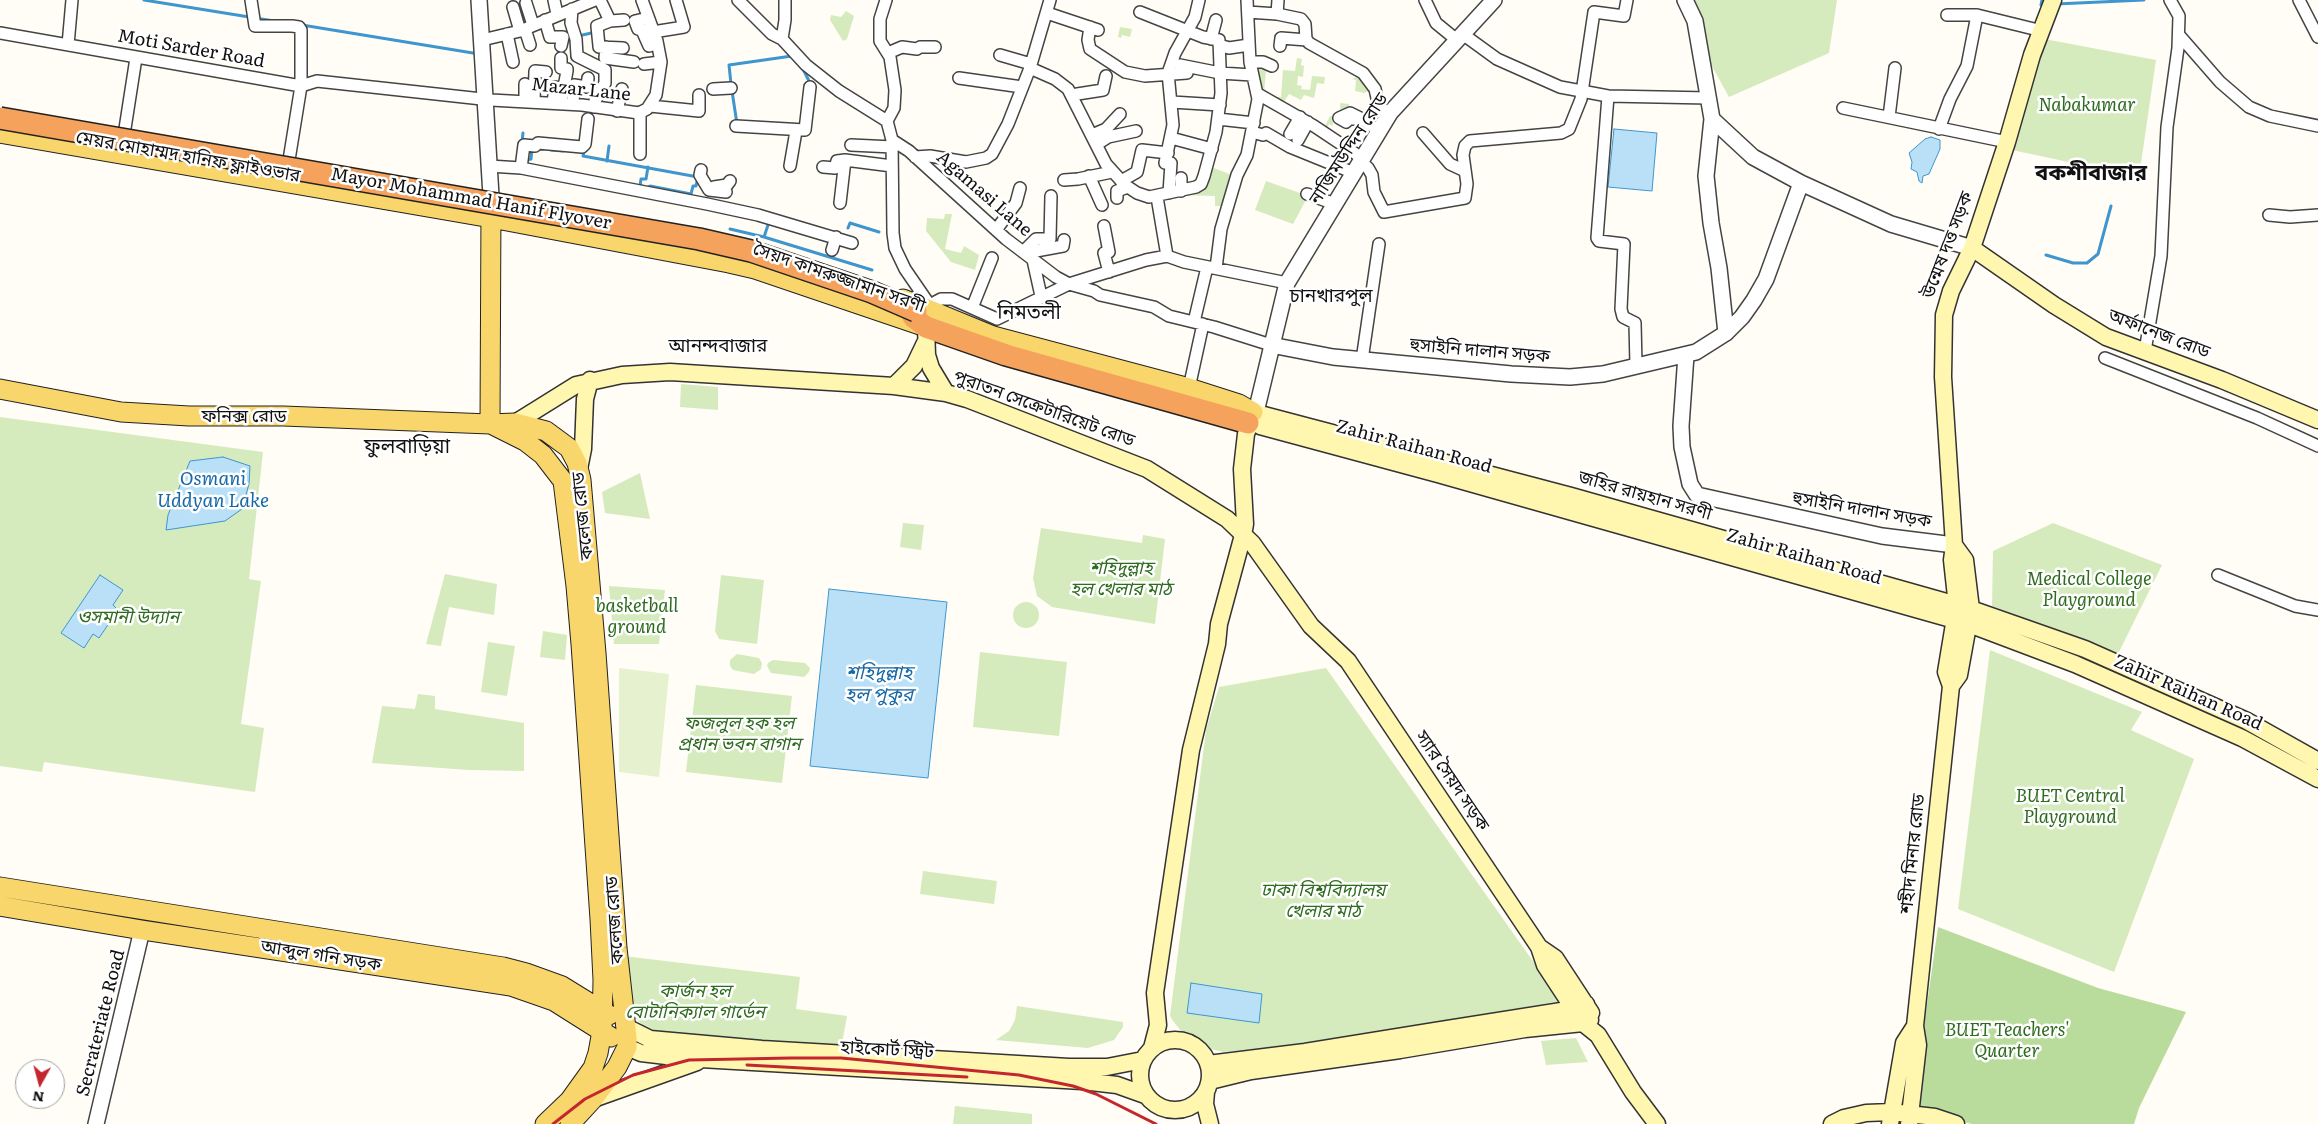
<!DOCTYPE html>
<html>
<head>
<meta charset="utf-8">
<style>
	body { margin:0 }
	#map { position:relative; width:2318px; height:1124px; overflow:hidden; background:#fffdf5; font-family:Literata,serif }
	canvas { display:block }
	.north { position:absolute; left:15px; top:1059px; width:50px; height:50px; box-sizing:border-box; background:#fff; border:1px solid #a0a0a0; border-radius:50%; rotate:187deg; font-size:14px; font-weight:700; line-height:20px; text-align:center; color:#111 }
	.north::after { content:''; display:block; margin:auto; width:18px; height:22px; background:#c4262e; clip-path:polygon(50% 0,100% 100%,50% 72%,0 100%) }
</style>
</head>
<body>
<div id="map">
<canvas width="2318" height="1124"></canvas>
<div class="north">N</div>
</div>
<script>
const context = document.querySelector('canvas').getContext('2d');
context.lineJoin = 'round';
function paint(path, color) { context.fillStyle = color; context.fill(path, 'evenodd'); }
const shape = rows => new Path2D(rows.map(r => 'M' + r).join(''));
function strokePath(path, color, width, dash) { context.strokeStyle = color; context.lineWidth = width; context.lineCap = dash ? 'butt' : 'round'; context.setLineDash(dash || []); context.stroke(path); }
function write(font, color, halo, rows, align = 'center') {
  context.font = font + ' Literata,"Noto Sans Bengali",serif'; context.lineWidth = 5; context.setLineDash([]); context.textBaseline = 'middle'; context.strokeStyle = halo; context.fillStyle = color; for (const [text, x, y, turn = 0] of rows) {
    context.save(); context.translate(x, y); context.rotate((+turn || 0) * Math.PI / 180); context.textAlign = isNaN(turn) ? turn : align; if (halo) context.strokeText(text, 0, 0); context.fillText(text, 0, 0); context.restore();
  }
}
paint(shape([
	[1694,0,1837,0,1829,53,1729,97,1709,61,1705,31],
	[846,11,854,16,847,39,843,41,830,20,831,15,841,17],
	[1120,27,1132,29,1130,37,1122,35,1121,38,1118,37],
	[2039,38,2156,60,2139,177,2012,150],
	[1297,58,1302,59,1301,65,1304,66,1303,77,1298,76,1297,85,1302,86,1301,89,1310,90,1312,76,1325,77,1324,84,1317,83,1314,98,1304,95,1301,100,1289,94,1282,105,1274,100,1276,97,1281,97,1283,70,1295,71],
	[1252,64,1264,64,1266,70,1264,95,1259,92],
	[1362,75,1371,90,1364,93,1355,91,1356,80,1352,79],
	[1340,103,1349,104,1348,111,1338,123,1334,121,1332,126,1329,124,1326,130,1324,128,1330,116,1336,117,1341,114],
	[1211,167,1232,175,1222,206,1215,206,1215,196,1181,195],
	[1266,181,1308,196,1293,224,1255,210],
	[945,214,952,214,945,249,961,253,964,246,979,255,975,270,951,262,926,231,927,218,944,219],
	[681,384,718,387,718,410,680,407],
	[0,417,263,452,249,579,261,581,241,724,264,728,255,792,44,762,42,772,0,766],
	[640,473,650,519,605,513,602,492],
	[903,523,924,525,921,550,900,547],
	[2053,523,2162,565,2118,654,1992,606,1993,551],
	[1041,528,1142,543,1143,535,1165,539,1155,624,1052,607,1037,596,1033,578],
	[445,574,497,584,494,615,449,607,441,646,426,644],
	[721,575,764,580,757,644,719,639,715,631],
	[609,586,665,590,659,644,614,644],
	'1013 615a13 13 0 1 1 26 0a13 13 0 1 1-26 0Z',
	[543,631,567,635,565,660,540,657],
	[488,642,515,646,507,696,481,692],
	[1990,650,2142,712,2131,730,2194,759,2114,972,1958,909],
	[980,652,1067,662,1059,736,973,727],
	[737,654,759,658,762,663,761,669,754,674,733,670,730,666,730,660],
	[773,660,805,663,810,668,809,672,804,677,771,673,767,666,768,663],
	[1326,668,1561,1001,1306,1044,1224,1052,1202,1047,1186,1037,1173,1021,1170,1016,1206,730,1219,687],
	[696,685,792,696,782,783,686,772],
	[418,694,435,696,435,709,524,723,524,771,469,770,372,763,382,706,415,709],
	[923,871,997,881,994,904,920,894],
	[623,956,800,977,796,1009,847,1016,841,1049,652,1034,629,1012],
	[1017,1006,1123,1022,1123,1027,1114,1040,1088,1048,996,1040,1009,1031,1015,1020],
	[1576,1038,1588,1062,1546,1065,1541,1041],
	[955,1106,1032,1114,1032,1124,953,1124]
]), '#d5ebbd');
paint(shape([
	[1938,927,2098,988,2186,1012,2139,1108,2134,1124,1972,1124,1912,1110]
]), '#b9dc9c');
paint(shape([
	[619,668,669,674,659,777,619,772]
]), '#e6f2cf');
const water = shape([
	[1614,129,1657,133,1652,191,1608,187,1614,129],
	[1931,137,1940,140,1940,149,1929,174,1923,176,1922,183,1919,181,1917,172,1911,169,1912,162,1909,153,1925,139,1931,137],
	[223,457,250,466,249,484,242,509,225,521,166,530,168,515,190,461,223,457],
	[100,575,123,590,113,605,118,610,99,638,93,634,84,648,61,633,100,575],
	[829,589,947,602,928,778,810,766,829,589],
	[1191,983,1262,994,1259,1023,1187,1013,1191,983]
]);
paint(water, '#b9e0f7');
strokePath(water, '#3f96cf', 1);
strokePath(shape([
	[144,0,274,21],
	[2056,4,2144,0],
	[2041,5,2042,0],
	[302,25,479,54],
	[578,36,596,32],
	[803,69,810,83],
	[731,84,729,65,792,56],
	[732,91,737,124],
	[522,142,523,133],
	[551,150,563,151,565,149],
	[581,152,584,152,583,156,698,177,696,186,693,186,691,194,650,186,648,187],
	[526,160,531,159,532,149],
	[607,161,609,146],
	[642,186,640,186,641,179,646,179,648,167],
	[848,228,850,223,879,232],
	[730,229,764,237,769,222],
	[764,237,872,270],
	[2046,255,2073,263],
	[2073,263,2087,263,2098,254,2111,206]
]), '#3f96cf', 3);
const minor = shape([
	[251,0,255,26,292,26,299,27,301,30,301,86,289,160],
	[554,0,557,14],
	[738,0,772,34,782,39],
	[785,0,785,20,782,39,806,65,839,91,887,121,892,140,909,151,1006,239,1056,277,1069,284,1094,291,1100,295,1154,307,1169,316,1214,327,1271,345],
	[886,0,880,19,880,41,890,57,895,90,894,108,887,121],
	[1278,0,1277,14,1301,19,1305,24,1306,39,1309,43,1363,73,1375,89,1379,107,1390,114],
	[1425,0,1436,23,1458,41],
	[2299,0,2318,37],
	[526,3,533,25],
	[513,7,520,31],
	[572,9,571,23,576,39,577,56,605,70,605,83,595,101,594,107],
	[1248,12,1277,14],
	[1047,13,1098,30],
	[1947,15,1977,15],
	[648,18,635,21,638,29,641,28,649,46,657,43],
	[545,20,550,37,563,37,561,46],
	[610,21,624,20],
	[1090,27,1088,40,1090,49,1125,72,1145,76,1187,73,1187,67],
	[525,29,530,45],
	[653,32,684,27,676,0],
	[0,33,301,86,317,81,491,100,582,105,639,113,647,109,656,95,661,62,657,41,642,0],
	[507,34,513,62],
	[1464,35,1497,59,1560,87,1608,96,1709,98],
	[2179,35,2220,82,2249,107,2270,116,2318,126],
	[1211,39,1216,20],
	[482,40,520,31,595,0],
	[68,45,72,0],
	[1219,45,1229,48,1249,45],
	[599,46,597,26,610,21,600,0],
	[1280,46,1281,38,1307,40],
	[599,47,623,48],
	[606,47,605,58,634,62],
	[888,53,902,47,917,49,920,47,935,47],
	[1000,55,1031,64],
	[1250,62,1263,62,1272,66],
	[644,64,661,62],
	[1180,65,1220,73,1252,75],
	[1030,68,1055,79,1068,89,1106,164,1125,185,1137,193,1149,197,1196,187,1201,184,1204,176,1216,132,1221,93,1219,40,1203,37,1140,12],
	[959,78,1022,87],
	[713,89,731,88],
	[1258,94,1314,126,1362,158],
	[1071,95,1103,90,1106,76],
	[1608,96,1597,238,1599,241,1624,244,1621,309,1623,317,1635,323,1636,365],
	[525,102,525,84],
	[534,102,535,71,546,72],
	[1172,102,1220,105],
	[553,103,555,87],
	[561,103,567,71,567,69,561,68,561,58],
	[573,104,574,85,587,87,588,78],
	[650,106,699,111,699,95],
	[1843,108,2007,142],
	[617,111,622,89],
	[640,112,640,154],
	[1889,117,1895,68],
	[1218,119,1254,123],
	[1362,119,1349,119,1346,122,1339,118,1350,113,1362,119,1379,131],
	[736,126,805,130,810,87],
	[1939,129,1950,99,1967,66,1977,15,2034,29],
	[1252,132,1263,135,1266,133,1290,147,1354,173],
	[1423,133,1450,164,1465,171],
	[1290,134,1300,117],
	[124,135,136,58],
	[1092,135,1106,129,1120,114],
	[1171,138,1212,149],
	[892,140,893,233,895,248,905,269,927,301,927,309],
	[1298,140,1308,122],
	[1097,144,1108,137,1136,131],
	[851,145,893,147],
	[915,157,930,156,966,162,986,158,992,154,1008,124,1030,68,1050,0],
	[1360,161,1368,168,1372,175,1374,192,1384,212,1465,198,1467,184,1463,155,1465,146,1470,141,1561,133,1569,129,1581,99,1594,12,1624,16,1627,0],
	[489,166,521,168,707,204,758,215,852,243],
	[790,166,796,131],
	[823,167,835,168,837,161,845,160],
	[521,168,524,145,535,146,538,143,582,147,585,144,588,119],
	[701,170,700,175,709,190,726,192],
	[1089,176,1102,205],
	[1064,180,1078,179,1112,172],
	[1121,181,1137,172,1142,150,1168,153],
	[714,187,727,185,730,181],
	[1181,191,1181,178],
	[1169,193,1171,163,1165,163,1173,125,1168,73,1175,53,1195,17,1199,0],
	[1307,194,1335,204],
	[1157,197,1167,256],
	[1117,198,1117,191,1128,187],
	[840,203,845,160,892,166],
	[2269,215,2290,217,2318,215],
	[1104,226,1109,252,1104,253,1109,272],
	[996,230,1016,203,1020,188],
	[832,250,836,237],
	[1023,252,1036,239,1050,239,1051,196],
	[1025,253,1063,246,1064,240],
	[1033,260,1041,296],
	[1216,268,1221,229,1237,175,1247,155,1258,99,1250,62,1247,0],
	[928,306,941,299,952,299,997,319,1069,284,1146,260,1167,256,1184,262,1287,283],
	[972,308,992,258],
	[1194,322,1207,267],
	[2145,351,2161,256,2167,127,2178,48,2179,16,2170,0],
	[2105,358,2257,418,2318,446],
	[1362,360,1379,244],
	[1189,388,1203,324],
	[2218,575,2295,606,2318,610]
]);
const tertiary = shape([
	[479,0,491,196],
	[1685,0,1695,21,1712,119,1706,176,1711,223,1719,268,1726,333],
	[1712,119,1753,157,1801,183,1891,224,1972,248],
	[1271,345,1333,357,1511,374,1570,377,1603,374,1696,352,1726,333,1742,317,1754,300,1766,279,1801,183],
	[1686,355,1681,426,1682,447,1690,484,1697,495,1882,536,1954,545],
	[1256,412,1287,283,1390,113,1494,0],
	[96,1124,142,930]
]);
const secondary = shape([
	[1972,248,2054,305,2106,337,2222,380,2318,420],
	[926,327,927,355,931,368,946,393],
	[894,386,914,366,925,343],
	[1260,414,1571,496,1971,609,2085,649,2247,721,2318,761],
	[515,423,576,385,622,375,670,372,894,386,946,393,967,399,1147,469,1227,519,1252,543,1311,626,1348,661,1539,947,1545,965,1583,1023,1598,1035,1633,1092,1657,1124],
	[1260,426,1438,474,1969,624,2075,664,2242,738,2318,779],
	[579,469,583,449,585,399,590,380],
	[1951,686,1959,675,1971,609,1965,560,1954,545],
	[1539,947,1555,958,1591,1013],
	[626,1027,650,1039,762,1049,1069,1067,1107,1067,1143,1060],
	'1140 1075a35 35 0 1 1 70 0a35 35 0 1 1-70 0Z',
	[627,1047,641,1053,683,1058,1082,1081,1117,1085,1145,1095],
	[1152,1048,1158,1025,1155,993,1191,750,1217,644,1219,624,1243,535,1245,524,1242,469,1246,434,1249,426],
	[1208,1064,1305,1052,1435,1031,1574,1009,1586,1004],
	[1210,1081,1251,1071,1400,1050,1525,1029,1583,1023,1590,1020],
	[1206,1092,1205,1104,1210,1124],
	[593,1099,697,1062],
	[1832,1124,1844,1118,1866,1113,1891,1112,1935,1117,1956,1124],
	[1890,1124,1904,1043,1915,1026],
	[1909,1124,1918,1045,1915,1026,1951,686,1946,672,1957,606,1952,560,1954,545,1943,377,1944,315,1951,291,1972,248,2007,142,2032,55,2053,0]
]);
const primary = shape([
	[0,133,491,218,729,263,755,269,926,327],
	[903,299,993,336,1189,388,1239,404,1253,412],
	[0,389,121,412,189,416,283,416,490,424,515,423,546,431,569,448,577,463,581,480,596,653,617,948,627,1038,627,1047,617,1067,593,1099,570,1124],
	[490,424,491,205],
	[493,425,525,441,543,455,563,481,576,586,581,644,600,919,603,980,602,1031,598,1053,593,1068,570,1100,545,1124],
	[0,887,503,967,526,973,562,986,609,1015],
	[0,906,142,930,511,986,554,1001,611,1037]
]);
const motorway = shape([
	[913,317,926,327,1006,355,1248,423]
]);
strokePath(minor, '#444', 14);
strokePath(tertiary, '#444', 18);
strokePath(secondary, '#333', 19);
strokePath(primary, '#222', 21);
strokePath(motorway, '#222', 24);
strokePath(minor, '#fff', 11);
strokePath(tertiary, '#fff', 15);
strokePath(secondary, '#fff6b0', 16);
strokePath(primary, '#f9d66b', 19);
strokePath(motorway, '#f5a25d', 21);
strokePath(shape([
	[747,1065,967,1077],
	[553,1124,585,1099,633,1075,689,1060,791,1058,841,1058,1019,1075,1073,1086,1096,1094,1156,1124]
]), '#c4262e', 3);
const motorwayBridge = shape([
	[0,118,699,239,751,251,872,292,916,311]
]);
strokePath(motorwayBridge, '#222', 24, []);
strokePath(motorwayBridge, '#f5a25d', 21);
write('18px', '#111', '#fff', [
	["Moti Sarder Road",191,49,10],
	["Mazar Lane",581,90,6],
	["নাজিমউদ্দিন রোড",1349,149,-57],
	["মেয়র মোহাম্মদ হানিফ ফ্লাইওভার",188,157,10],
	["Agamasi Lane",984,194,41],
	["Mayor Mohammad Hanif Flyover",471,199,10],
	["উন্মেষ দত্ত সড়ক",1948,245,-69],
	["সৈয়দ কামরুজ্জামান সরণী",839,278,19],
	["অর্ফানেজ রোড",2159,334,21],
	["হুসাইনি দালান সড়ক",1480,351,5],
	["পুরাতন সেক্রেটারিয়েট রোড",1044,409,20],
	["ফনিক্স রোড",244,417],
	["Zahir Raihan Road",1414,447,15],
	["জহির রায়হান সরণী",1645,496,16],
	["হুসাইনি দালান সড়ক",1862,510,10],
	["কলেজ রোড",583,516,-96],
	["Zahir Raihan Road",1804,557,16],
	["Zahir Raihan Road",2188,693,24],
	["স্যার সৈয়দ সড়ক",1452,781,56],
	["শহীদ মিনার রোড",1913,854,-84],
	["কলেজ রোড",615,920,-94],
	["আব্দুল গনি সড়ক",321,956,9],
	["Secrateriate Road",101,1023,-76],
	["হাইকোর্ট স্ট্রিট",887,1050,3]
]);
write('italic 18px', '#2f6b1f', '#fff', [
	["Nabakumar",2087,106],
	["শহিদুল্লাহ",1121,569],
	["হল খেলার মাঠ",1121,590],
	["Medical College",2089,580],
	["Playground",2089,601],
	["basketball",637,607],
	["ground",637,628],
	["ওসমানী উদ্যান",128,618],
	["ফজলুল হক হল",739,724],
	["প্রধান ভবন বাগান",739,745],
	["BUET Central",2070,797],
	["Playground",2070,818],
	["ঢাকা বিশ্ববিদ্যালয়",1323,891],
	["খেলার মাঠ",1323,912],
	["কার্জন হল",695,992],
	["বোটানিক্যাল গার্ডেন",695,1013],
	["BUET Teachers'",2007,1031],
	["Quarter",2007,1052]
]);
write('19px', '#111', '#fff', [
	["চানখারপুল",1331,296],
	["আনন্দবাজার",718,346]
]);
write('italic 19px', '#1768a6', '#fff', [
	["Osmani",213,479],
	["Uddyan Lake",213,501],
	["শহিদুল্লাহ",879,673],
	["হল পুকুর",879,695]
]);
write('20px', '#111', '#fff', [
	["নিমতলী",1029,313],
	["ফুলবাড়িয়া",407,447]
]);
write('bold 22px', '#111', '#fff', [
	["বকশীবাজার",2091,174]
]);
</script>
</body>
</html>
